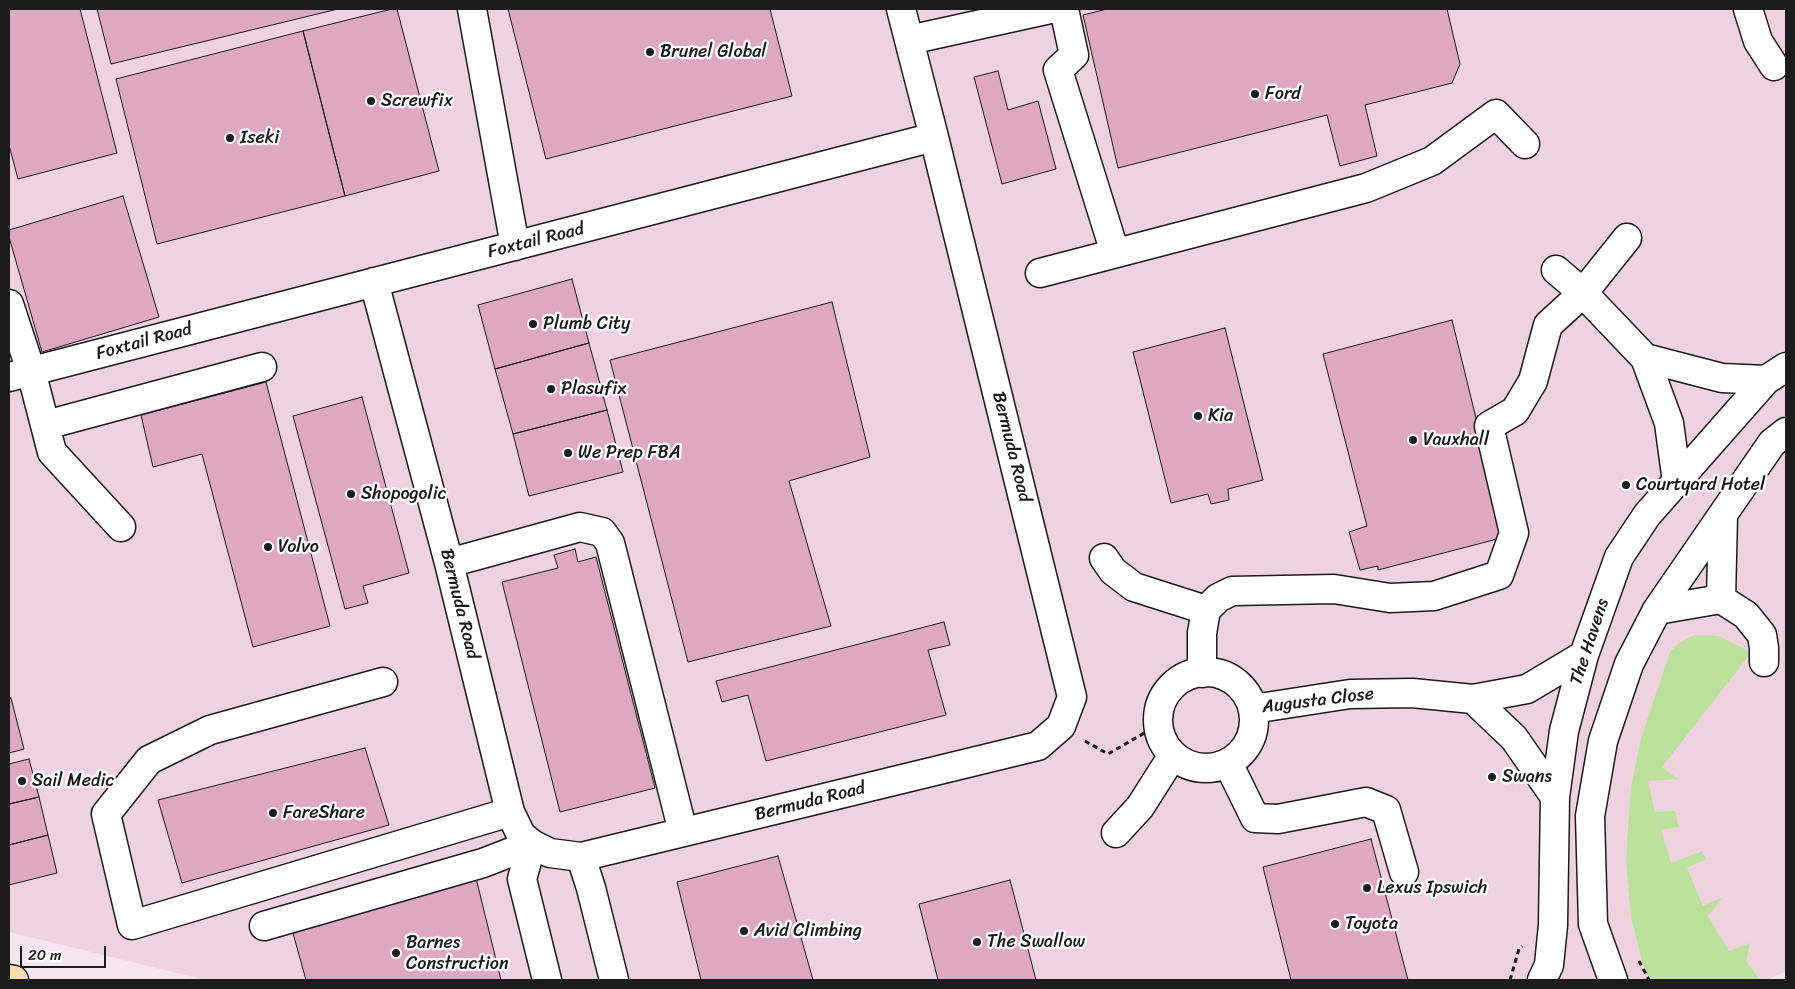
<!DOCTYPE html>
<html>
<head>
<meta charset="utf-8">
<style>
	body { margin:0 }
	#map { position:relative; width:1795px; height:989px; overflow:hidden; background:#f5e5ec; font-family:Sriracha,sans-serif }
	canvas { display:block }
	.frame { position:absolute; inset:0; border:10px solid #1c1c1c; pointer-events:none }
	.scale { position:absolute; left:20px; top:946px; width:86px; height:22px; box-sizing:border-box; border:2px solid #1c1c1c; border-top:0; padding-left:6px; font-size:15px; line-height:18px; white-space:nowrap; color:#1c1c1c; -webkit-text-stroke:4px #fff; paint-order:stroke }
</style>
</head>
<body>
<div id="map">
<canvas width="1795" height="989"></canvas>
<div class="frame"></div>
<div class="scale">20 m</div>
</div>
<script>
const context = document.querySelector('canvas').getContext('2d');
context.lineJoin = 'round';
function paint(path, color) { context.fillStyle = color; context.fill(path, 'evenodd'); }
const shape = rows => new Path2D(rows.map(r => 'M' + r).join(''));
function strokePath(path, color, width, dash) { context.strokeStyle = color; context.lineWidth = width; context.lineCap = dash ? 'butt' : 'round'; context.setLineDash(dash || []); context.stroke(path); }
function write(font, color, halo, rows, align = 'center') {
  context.font = font + ' Sriracha,sans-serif'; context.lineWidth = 4.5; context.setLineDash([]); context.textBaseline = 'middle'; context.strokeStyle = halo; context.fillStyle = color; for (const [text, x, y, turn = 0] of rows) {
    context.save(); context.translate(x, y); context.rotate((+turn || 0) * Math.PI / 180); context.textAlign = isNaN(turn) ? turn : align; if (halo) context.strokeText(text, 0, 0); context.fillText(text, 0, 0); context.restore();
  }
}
paint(shape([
	[9,9,1786,9,1786,971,1767,980,206,980,9,932]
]), '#eed3de');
paint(shape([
	[1695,635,1718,636,1743,648,1764,662,1747,658,1662,767,1678,779,1648,781,1655,812,1675,811,1679,827,1661,830,1671,863,1702,851,1706,859,1687,868,1703,906,1722,898,1708,916,1729,951,1750,943,1746,961,1760,980,1650,980,1643,965,1631,917,1626,859,1631,787,1641,738,1670,652,1679,643]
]), '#bbe19c');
const building = shape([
	[9,9,80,9,117,153,18,179,9,145,9,9],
	[97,9,338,9,111,64,97,9],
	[392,9,397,9,439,171,345,196,303,31,392,9],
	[508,9,770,9,792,96,546,159,508,9],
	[1107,9,1447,9,1460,64,1452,83,1365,105,1377,156,1340,166,1327,115,1118,168,1083,15,1107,9],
	[303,31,345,196,157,244,116,79,303,31],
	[998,71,1008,110,1038,101,1056,169,1002,184,974,77,998,71],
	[123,196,159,317,42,352,9,237,9,230,123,196],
	[572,279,589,343,495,369,478,305,572,279],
	[832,302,870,457,789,481,831,626,688,662,610,360,832,302],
	[1452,320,1505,537,1378,570,1378,566,1360,570,1349,532,1367,526,1323,354,1452,320],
	[1225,328,1263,480,1228,489,1229,500,1211,504,1208,494,1171,503,1133,352,1225,328],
	[589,343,607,410,513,434,495,369,589,343],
	[266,382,330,626,253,647,202,454,153,467,141,415,266,382],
	[362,397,409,573,363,586,368,603,345,609,293,416,362,397],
	[607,410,623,472,529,496,513,434,607,410],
	[575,549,578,562,596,557,655,788,560,812,502,582,558,568,554,555,575,549],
	[944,622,950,645,928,650,946,715,766,761,748,695,722,702,716,681,944,622],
	[11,698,24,749,9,753,9,699,11,698],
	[365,748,389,825,182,883,158,800,365,748],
	[29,759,39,797,9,804,9,764,29,759],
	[39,797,48,835,9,845,9,804,39,797],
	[48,835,57,873,9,885,9,845,48,835],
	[1371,839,1408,980,1291,980,1263,867,1371,839],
	[778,856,813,980,701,980,677,882,778,856],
	[476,878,501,980,306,980,291,926,476,878],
	[1010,880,1036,980,938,980,919,904,1010,880]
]);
paint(building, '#dea8be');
strokePath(building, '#1c1c1c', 1);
const minor = shape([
	[472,9,515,246],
	[1064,9,1074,55,1058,70,1115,253],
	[1748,9,1758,41,1774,66],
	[909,40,1050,9],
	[1556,270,1583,293,1645,358],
	[1040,273,1366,188,1432,161,1496,114,1525,144],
	[374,282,449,563,510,812,521,835,532,844,550,853,581,857,1038,746,1061,726,1072,697,934,137],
	[9,304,31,371,52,452,121,527],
	[9,377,934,137,901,9],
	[46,425,262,367],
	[1677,482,1669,423,1645,358,1722,378,1766,380],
	[1104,558,1113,571,1134,587,1206,610],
	[449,563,580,527,602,532,610,543,683,832],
	[1721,599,1746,615,1762,635,1764,648,1764,662],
	[1657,610,1721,599,1723,516],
	'1158 720a48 48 0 1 1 96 0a48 48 0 1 1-96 0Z',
	[1202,673,1202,633,1206,610,1218,598,1232,591,1334,589,1390,598,1434,596,1499,575,1514,533,1489,426,1515,411,1533,381,1548,325,1583,293,1627,238],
	[383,682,210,730,149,760,106,814,132,925,510,812],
	[1473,699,1514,738,1555,797],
	[1253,709,1350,694,1412,693,1473,699,1527,689,1584,655],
	[1228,763,1255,818,1278,819,1366,802,1386,810,1404,872],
	[1116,833,1140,807,1173,755],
	[532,844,522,879,547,980],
	[581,857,591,888,614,980],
	[264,926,483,863,532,844],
	[1542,980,1549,965,1553,925,1555,797,1564,731,1584,655,1619,557,1647,515,1766,380,1786,367],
	[1613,980,1593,924,1590,816,1603,741,1629,664,1657,610,1772,443,1786,432]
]);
const major = shape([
	[9,979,14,980]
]);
strokePath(minor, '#1c1c1c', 31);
strokePath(major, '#1c1c1c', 31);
strokePath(shape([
	[1085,741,1108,754,1158,725],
	[1639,961,1649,980],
	[1510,980,1519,949,1522,946]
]), '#1c1c1c', 3, [5, 4]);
strokePath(minor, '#fff', 28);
strokePath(major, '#fbddab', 28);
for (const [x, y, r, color] of [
	[650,52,5,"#1c1c1c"],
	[1255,94,5,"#1c1c1c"],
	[371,101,5,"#1c1c1c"],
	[230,138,5,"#1c1c1c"],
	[533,324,5,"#1c1c1c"],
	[551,389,5,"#1c1c1c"],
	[1198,416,5,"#1c1c1c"],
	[1413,440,5,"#1c1c1c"],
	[568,453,5,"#1c1c1c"],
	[1626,485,5,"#1c1c1c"],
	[351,494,5,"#1c1c1c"],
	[268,547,5,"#1c1c1c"],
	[1492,777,5,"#1c1c1c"],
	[22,781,5,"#1c1c1c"],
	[273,813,5,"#1c1c1c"],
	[1367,888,5,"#1c1c1c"],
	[1335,924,5,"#1c1c1c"],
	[744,931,5,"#1c1c1c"],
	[977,942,5,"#1c1c1c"],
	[396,953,5,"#1c1c1c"]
]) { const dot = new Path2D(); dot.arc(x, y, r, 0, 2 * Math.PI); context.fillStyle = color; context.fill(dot); strokePath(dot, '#fff', 2); }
write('18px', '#1c1c1c', '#fff', [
	["Brunel Global",660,52],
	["Ford",1265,94],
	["Screwfix",381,101],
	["Iseki",240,138],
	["Plumb City",543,324],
	["Plasufix",561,389],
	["Kia",1208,416],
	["Vauxhall",1423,440],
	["We Prep FBA",578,453],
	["Courtyard Hotel",1636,485],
	["Shopogolic",361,494],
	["Volvo",278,547],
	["Swans",1502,777],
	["Sail Medic",32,781],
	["FareShare",283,813],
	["Lexus Ipswich",1377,888],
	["Toyota",1345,924],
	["Avid Climbing",754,931],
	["The Swallow",987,942],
	["Barnes",406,943],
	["Construction",406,964]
], 'left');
write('18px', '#1c1c1c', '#fff', [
	["Foxtail Road",536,241,-14],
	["Foxtail Road",144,342,-15],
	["Bermuda Road",1011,447,76],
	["Bermuda Road",459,604,76],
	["The Havens",1590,642,-72],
	["Augusta Close",1318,701,-7],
	["Bermuda Road",810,802,-14]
]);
</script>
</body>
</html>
